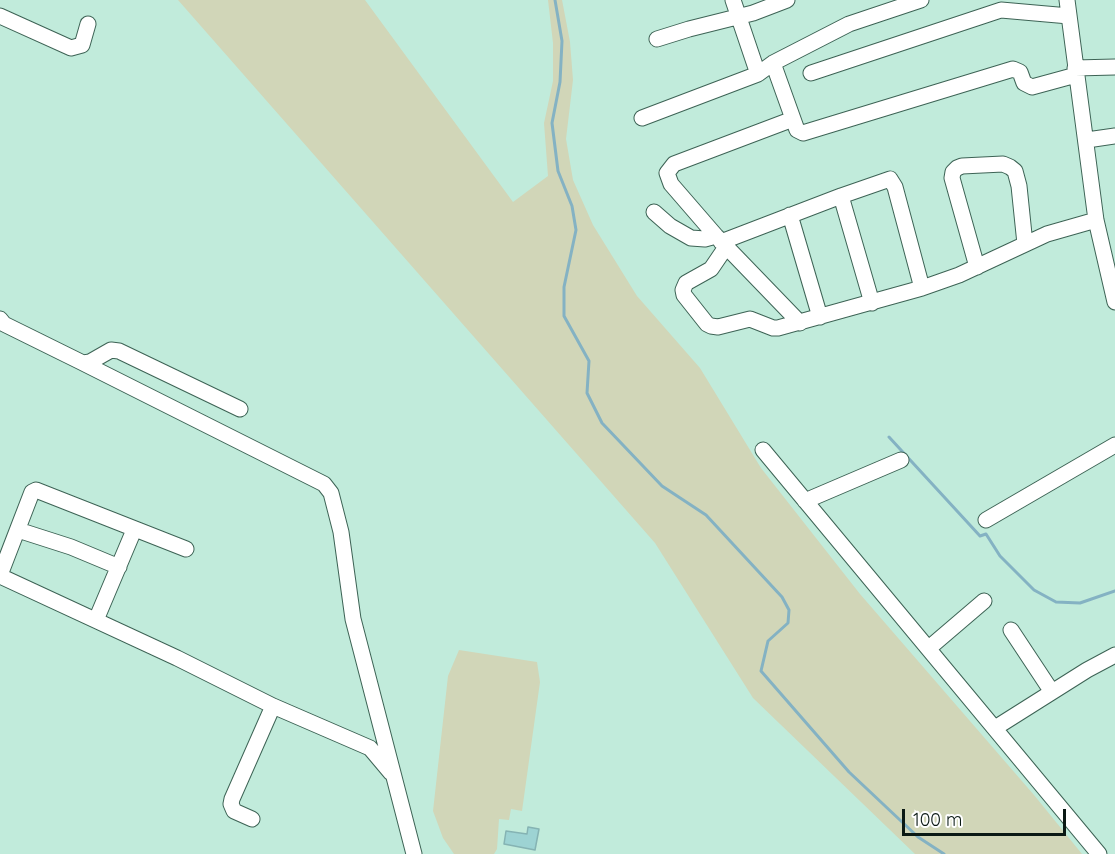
<!DOCTYPE html>
<html>
<head>
<meta charset="utf-8">
<style>
	body { margin:0 }
	#map { position:relative; width:1115px; height:854px; overflow:hidden; background:#c1ebdb; font-family:Quicksand,sans-serif }
	canvas { display:block }
	.scale { position:absolute; left:902px; top:809px; width:164px; height:27px; box-sizing:border-box; border:3px solid #0a1914; border-top:0; padding-left:8px; font-size:18px; line-height:21px; white-space:nowrap; color:#0a1914; -webkit-text-stroke:4px #fff; paint-order:stroke }
</style>
</head>
<body>
<div id="map">
<canvas width="1115" height="854"></canvas>
<div class="scale">100 m</div>
</div>
<script>
const context = document.querySelector('canvas').getContext('2d');
context.lineJoin = 'round';
function paint(path, color) { context.fillStyle = color; context.fill(path, 'evenodd'); }
const shape = rows => new Path2D(rows.map(r => 'M' + r).join(''));
function strokePath(path, color, width, dash) { context.strokeStyle = color; context.lineWidth = width; context.lineCap = dash ? 'butt' : 'round'; context.setLineDash(dash || []); context.stroke(path); }
paint(shape([
	[178,0,365,0,513,202,548,176,544,123,553,81,553,43,548,0,562,0,570,42,573,80,566,139,573,180,593,225,637,296,700,368,761,468,860,594,1034,795,1082,854,915,854,753,698,655,543],
	[459,650,537,662,540,682,522,811,511,809,509,820,499,819,497,849,494,854,454,854,443,838,433,811,448,676]
]), '#d1d6b8');
strokePath(shape([
	[555,0,562,41,560,82,552,123,558,171,572,206,576,230,564,287,564,316,589,361,587,393,602,423,662,486,706,515,782,597,789,610,788,623,768,641,761,671,849,772,918,837,944,854],
	[889,437,980,536,986,534,1000,556,1034,590,1056,602,1080,603,1115,591]
]), '#84b2c3', 3);
const building = shape([
	[528,827,539,829,535,850,504,844,506,831,527,834,528,827]
]);
paint(building, '#9dd3d3');
strokePath(building, '#85b3b3', 1.5);
const minor = shape([
	[733,0,758,74],
	[1067,0,1096,220,1115,302],
	[0,16,71,48,82,45,88,24],
	[657,39,689,29,753,13,787,0],
	[773,63,797,130,803,133,1013,69,1020,72,1024,83,1032,87,1076,75],
	[1075,68,1115,67],
	[811,73,1001,10,1069,16],
	[642,118,758,74,773,63,849,24,921,0],
	[793,119,674,164,667,173,671,184,716,236,800,323],
	[1087,140,1115,136],
	[841,196,872,303],
	[654,212,670,226,691,238,705,239,716,236],
	[790,215,820,317],
	[721,242,841,196,890,179,895,187,922,288],
	[726,247,711,269,686,283,683,290,684,295,707,324,711,326,718,327,750,319,773,328,778,328,922,288,959,275,1047,234,1096,220],
	[977,267,952,178,953,172,957,168,962,166,1003,164,1010,167,1015,171,1019,186,1025,244],
	[0,319,4,324,83,363,90,362,111,350,119,351,240,409],
	[83,363,324,484,331,493,341,532,353,619,414,854],
	[763,450,1099,854],
	[805,501,901,460],
	[986,520,1115,445],
	[18,530,71,547,119,567],
	[0,575,32,492,36,490,186,549],
	[0,576,177,658,273,706,370,748,391,773],
	[96,620,134,530],
	[1011,630,1052,692],
	[929,648,984,601],
	[995,728,1087,670,1115,655],
	[252,819,234,811,231,804,232,799,273,706]
]);
strokePath(minor, '#3d6355', 17);
strokePath(minor, '#fff', 15);
</script>
</body>
</html>
